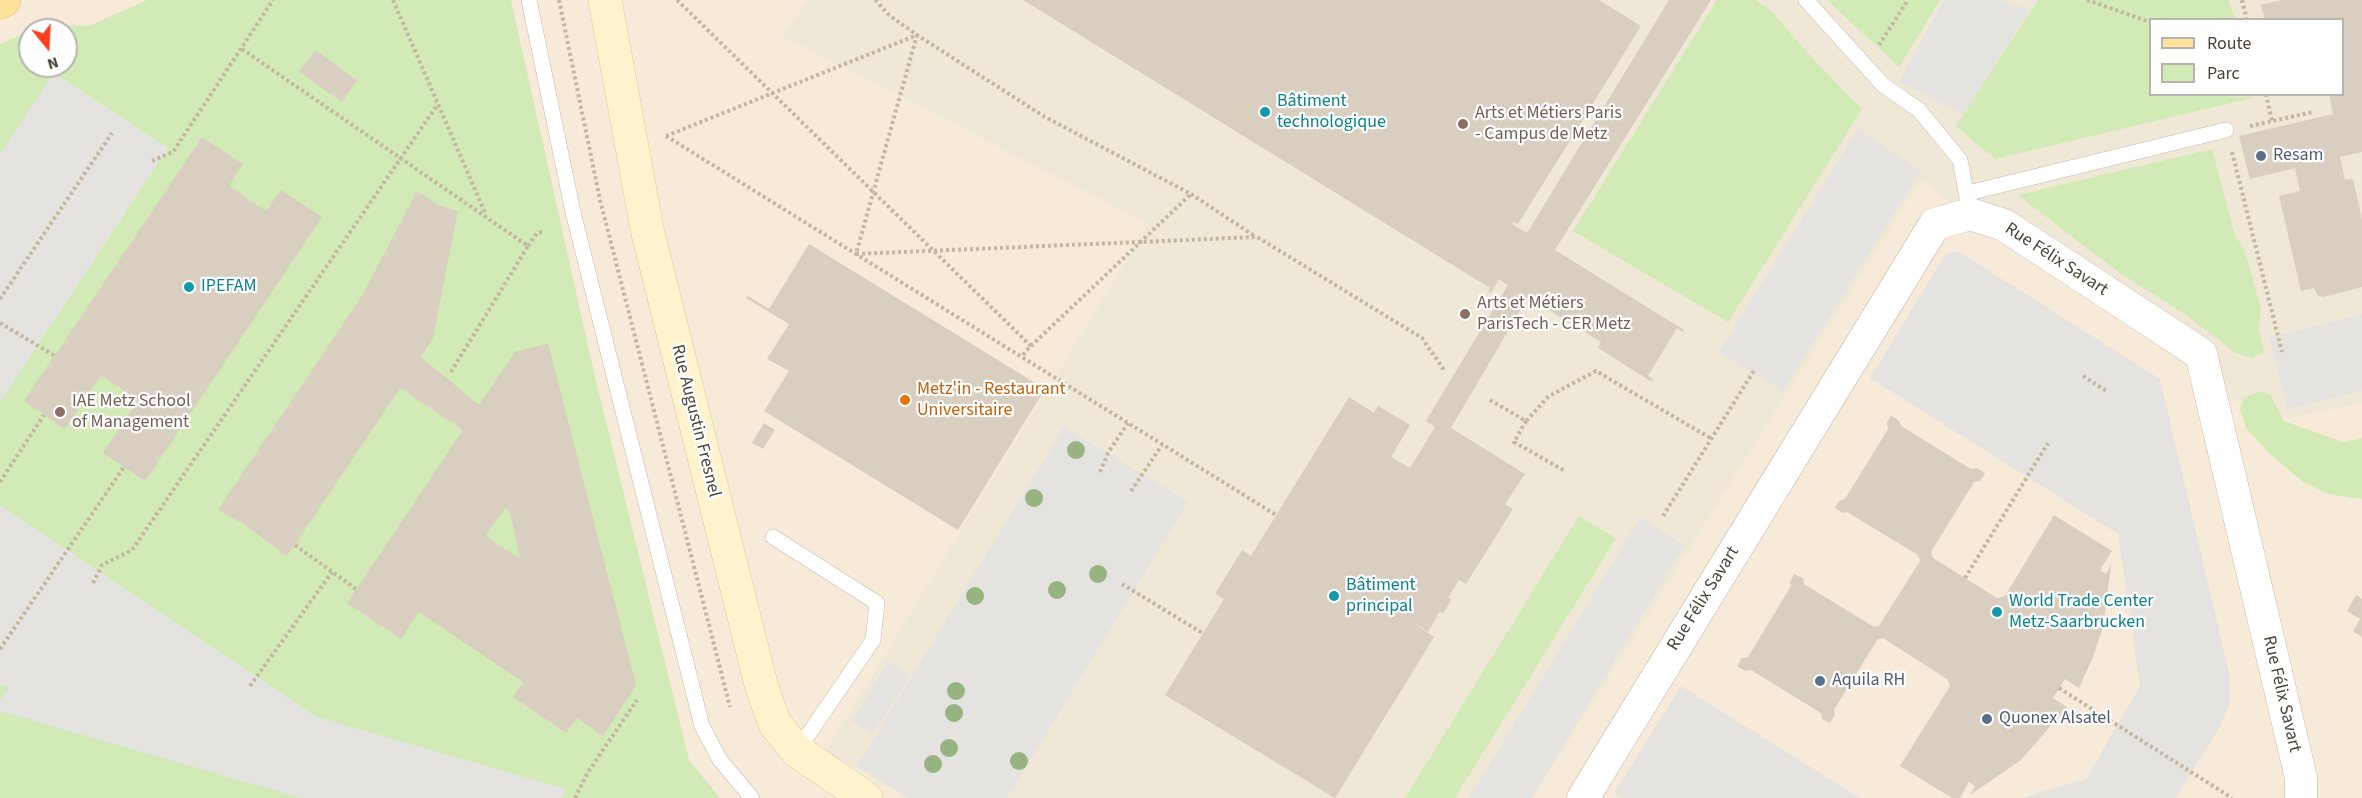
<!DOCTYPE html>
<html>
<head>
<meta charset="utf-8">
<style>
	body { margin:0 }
	#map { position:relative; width:2362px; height:798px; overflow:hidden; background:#f6f3ec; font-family:"Source Sans 3",sans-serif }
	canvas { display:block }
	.legend { position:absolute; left:2149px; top:18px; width:195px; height:78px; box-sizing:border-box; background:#fff; border:2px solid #b7b4b0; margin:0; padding:8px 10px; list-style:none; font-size:18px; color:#4b4439 }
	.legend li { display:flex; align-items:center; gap:12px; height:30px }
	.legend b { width:30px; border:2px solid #b7b4b0 }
	.north { position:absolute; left:18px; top:18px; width:60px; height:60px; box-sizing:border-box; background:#fff; border:2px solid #b7b4b0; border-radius:50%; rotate:162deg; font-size:16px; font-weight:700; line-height:24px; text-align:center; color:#4b4439 }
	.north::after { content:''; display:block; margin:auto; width:21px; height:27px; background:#fc3f1d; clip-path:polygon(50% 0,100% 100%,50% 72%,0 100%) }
</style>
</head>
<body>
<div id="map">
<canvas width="2362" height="798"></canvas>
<ul class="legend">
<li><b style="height:8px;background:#ffe39c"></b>Route</li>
<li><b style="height:16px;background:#d2eab5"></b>Parc</li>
</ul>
<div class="north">N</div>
</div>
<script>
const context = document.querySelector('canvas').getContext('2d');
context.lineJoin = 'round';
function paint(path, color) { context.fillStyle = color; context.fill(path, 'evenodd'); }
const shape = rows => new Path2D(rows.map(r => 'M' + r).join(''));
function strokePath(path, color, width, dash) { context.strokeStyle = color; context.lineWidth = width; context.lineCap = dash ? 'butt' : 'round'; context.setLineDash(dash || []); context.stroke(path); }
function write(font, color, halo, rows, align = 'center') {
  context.font = font + ' "Source Sans 3",sans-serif'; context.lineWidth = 4.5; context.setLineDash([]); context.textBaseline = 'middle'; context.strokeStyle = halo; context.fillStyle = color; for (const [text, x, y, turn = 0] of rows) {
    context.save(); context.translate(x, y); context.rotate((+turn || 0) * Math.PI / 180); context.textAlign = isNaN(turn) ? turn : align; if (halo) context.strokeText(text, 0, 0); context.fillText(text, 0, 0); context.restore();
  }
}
paint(shape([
	[0,0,2362,0,2362,798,206,798,0,743],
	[2150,20,2342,20,2342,94,2150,94],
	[30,30,66,30,66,66,30,66]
]), '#f7ead8');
paint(shape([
	[809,0,2362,0,2362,403,2267,423,1920,180,1533,798,906,798,826,751,1149,224,783,36],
	[2150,20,2342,20,2342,94,2150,94]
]), '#efe8d6');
paint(shape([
	[147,0,511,0,595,377,689,760,720,798,0,798,0,44,30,31,30,66,66,66,66,30,31,30,44,24,89,26],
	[1717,0,1756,0,1771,11,1815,61,1862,109,1728,322,1573,231],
	[1827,0,1940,0,1899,67],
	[2038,0,2228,0,2236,19,2150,20,2150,94,2256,97,1995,159,1956,126],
	[2212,149,2235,236,2244,248,2261,310,2258,328,2264,351,2252,358,2236,353,2183,313,2117,271,2018,195],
	[2262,391,2270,395,2284,421,2343,442,2362,438,2362,499,2328,494,2303,482,2269,453,2246,428,2240,409,2245,397],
	[1579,516,1616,538,1455,798,1405,798]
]), '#d2eab5');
paint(shape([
	[1944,0,2001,0,2029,10,1964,114,1899,82],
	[54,73,168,148,0,403,0,154],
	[1858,129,1921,171,1783,391,1719,352],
	[1954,251,1961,253,2160,379,2230,677,2230,703,2217,732,2175,798,2021,798,2086,779,2140,686,2118,534,1870,378,1945,255],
	[2362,314,2362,391,2287,410,2269,337],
	[1064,427,1188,502,1007,798,909,798,857,766],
	[0,505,317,717,566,789,560,798,301,798,0,711,0,700,9,688,0,685],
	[1640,518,1685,545,1531,798,1469,798],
	[888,662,910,675,873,734,852,721],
	[1681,686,1860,798,1622,798,1614,793]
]), '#e5e3e0');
paint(shape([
	[1023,0,1599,0,1641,26,1518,224,1513,222,1512,224,1527,233,1669,0,1711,0,1555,250,1684,330,1683,332,1677,328,1648,376,1654,380,1652,382,1598,348,1601,342,1528,297,1451,428,1525,474,1505,504,1513,509,1466,584,1459,580,1448,598,1451,600,1443,614,1440,611,1428,632,1405,617,1434,637,1335,798,1165,695,1224,599,1215,594,1242,550,1251,556,1349,397,1374,413,1378,406,1410,425,1391,457,1410,468,1435,427,1426,421,1508,285,1499,279,1491,293,1488,291,1490,288],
	[2282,0,2362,0,2362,152,2340,157,2345,180,2353,179,2362,219,2362,287,2323,297,2318,296,2314,288,2301,291,2279,196,2300,191,2295,168,2250,179,2239,136,2333,114,2329,94,2342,94,2342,20,2265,20,2261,5],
	[315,50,357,80,342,102,299,72],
	[202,137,243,164,229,186,266,211,281,190,322,217,145,481,103,453,138,400,101,375,65,429,24,401],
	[417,191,438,205,458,211,433,338,421,357,479,405,515,352,548,343,636,685,603,736,577,718,566,733,513,697,523,682,419,612,401,639,347,603,463,430,400,388,287,556,244,524,218,510,363,294],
	[505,508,510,512,520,559,486,536],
	[809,244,1045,389,958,530,764,411,789,371,767,359,789,324,746,298,748,296,769,309],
	[1891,415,1899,421,1901,426,1971,469,1977,468,1985,473,1980,481,1974,482,1931,552,1933,558,1997,598,2005,596,2054,515,2112,551,2100,570,2106,574,2111,565,2103,627,2093,657,2079,688,2065,679,2053,698,2067,707,2021,760,1970,795,1975,786,1969,782,1960,798,1952,798,1900,766,1950,686,1947,679,1883,638,1877,640,1834,710,1835,715,1830,723,1822,719,1821,713,1751,670,1745,671,1737,666,1742,658,1748,657,1791,586,1790,582,1794,574,1803,578,1804,584,1874,627,1879,626,1920,561,1918,555,1847,512,1842,513,1835,508,1839,501,1845,499,1888,429,1887,423],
	[764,423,775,430,763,449,752,443],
	[2356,595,2362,599,2362,637,2353,631,2360,619,2347,611]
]), '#d8cfc1');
const lane = shape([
	[529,0,573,212,702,726,720,760,752,798],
	[1806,0,1883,85,1919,110,1960,160,1970,214],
	[1968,193,2226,130],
	[773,537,877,603,873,640,797,751]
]);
const street = shape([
	[1583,798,1935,224,1970,214,2004,225,2201,354,2301,778,2301,798]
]);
const secondary = shape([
	[605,0,647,229,762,688,775,724,797,751,866,798]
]);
const primary = shape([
	[0,2,4,0]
]);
strokePath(lane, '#c2bbae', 16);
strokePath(street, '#c2bbae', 33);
strokePath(secondary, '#d6c79b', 34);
strokePath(primary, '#e6c16a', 34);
strokePath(shape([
	[393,0,486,215],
	[559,0,600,200,730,707],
	[677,0,1031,346,1021,357],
	[875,0,889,15,917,35,1045,117,1191,194,1256,237],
	[2087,0,2150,22],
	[2242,0,2247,20],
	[1879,45,1908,0],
	[242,49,528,246,451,372],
	[2266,94,2272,121],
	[2250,126,2313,112],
	[666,136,917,35,856,254,1257,237,1422,338,1444,370],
	[666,136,1276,515],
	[2232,152,2282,352],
	[152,161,173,152,273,0],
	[528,246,537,233,542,232],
	[0,299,112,133],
	[0,323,55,356],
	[1031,346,1191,194],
	[2083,376,2108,392],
	[1490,400,1526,421,1549,396,1596,371,1712,439],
	[1526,421,1514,442,1565,471],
	[1100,472,1108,453,1128,423],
	[0,482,44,415],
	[1131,491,1162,445],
	[1663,516,1755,369],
	[295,545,356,589],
	[1965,578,2048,443],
	[93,583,102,565,132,550,438,104],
	[1122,584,1204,634],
	[0,649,124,467],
	[250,686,332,572],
	[2059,688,2232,798],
	[575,798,588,772,637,700]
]), '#c4b79f', 4, [3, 3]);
strokePath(lane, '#fff', 15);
strokePath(street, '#fff', 32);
strokePath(secondary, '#fff3cd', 33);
strokePath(primary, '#ffe39c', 33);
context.fillStyle = '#97b381';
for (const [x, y] of [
	[1076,450],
	[1034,498],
	[1098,574],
	[1057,590],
	[975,596],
	[956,691],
	[954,713],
	[949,748],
	[1019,761],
	[933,764]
]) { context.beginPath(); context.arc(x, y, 9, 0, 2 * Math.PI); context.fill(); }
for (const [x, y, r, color] of [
	[1265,112,6,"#0f9aa8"],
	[1463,124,6,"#8d6e63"],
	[2261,156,6,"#5c6f8a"],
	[189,287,6,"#0f9aa8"],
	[1465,314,6,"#8d6e63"],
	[905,400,6,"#e8710a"],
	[60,412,6,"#8d6e63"],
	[1334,596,6,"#0f9aa8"],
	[1997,612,6,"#0f9aa8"],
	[1820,681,6,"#5c6f8a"],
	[1987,719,6,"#5c6f8a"]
]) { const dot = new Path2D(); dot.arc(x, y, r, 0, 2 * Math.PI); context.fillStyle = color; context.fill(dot); strokePath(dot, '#fff', 2); }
write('18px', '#0d838f', '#fff', [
	["Bâtiment",1277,102],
	["technologique",1277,123],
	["IPEFAM",201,287],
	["Bâtiment",1346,586],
	["principal",1346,607],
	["World Trade Center",2009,602],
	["Metz-Saarbrucken",2009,623]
], 'left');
write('18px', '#785e54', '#fff', [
	["Arts et Métiers Paris",1475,114],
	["- Campus de Metz",1475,135],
	["Arts et Métiers",1477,304],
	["ParisTech - CER Metz",1477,325],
	["IAE Metz School",72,402],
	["of Management",72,423]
], 'left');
write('18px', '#4e5e75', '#fff', [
	["Resam",2273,156],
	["Aquila RH",1832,681],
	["Quonex Alsatel",1999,719]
], 'left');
write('18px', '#4b4439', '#fff', [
	["Rue Félix Savart",2056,260,33],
	["Rue Augustin Fresnel",695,421,76],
	["Rue Félix Savart",1704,599,-58],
	["Rue Félix Savart",2281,694,77]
]);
write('18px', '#c56008', '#fff', [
	["Metz'in - Restaurant",917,390],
	["Universitaire",917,411]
], 'left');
</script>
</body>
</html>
